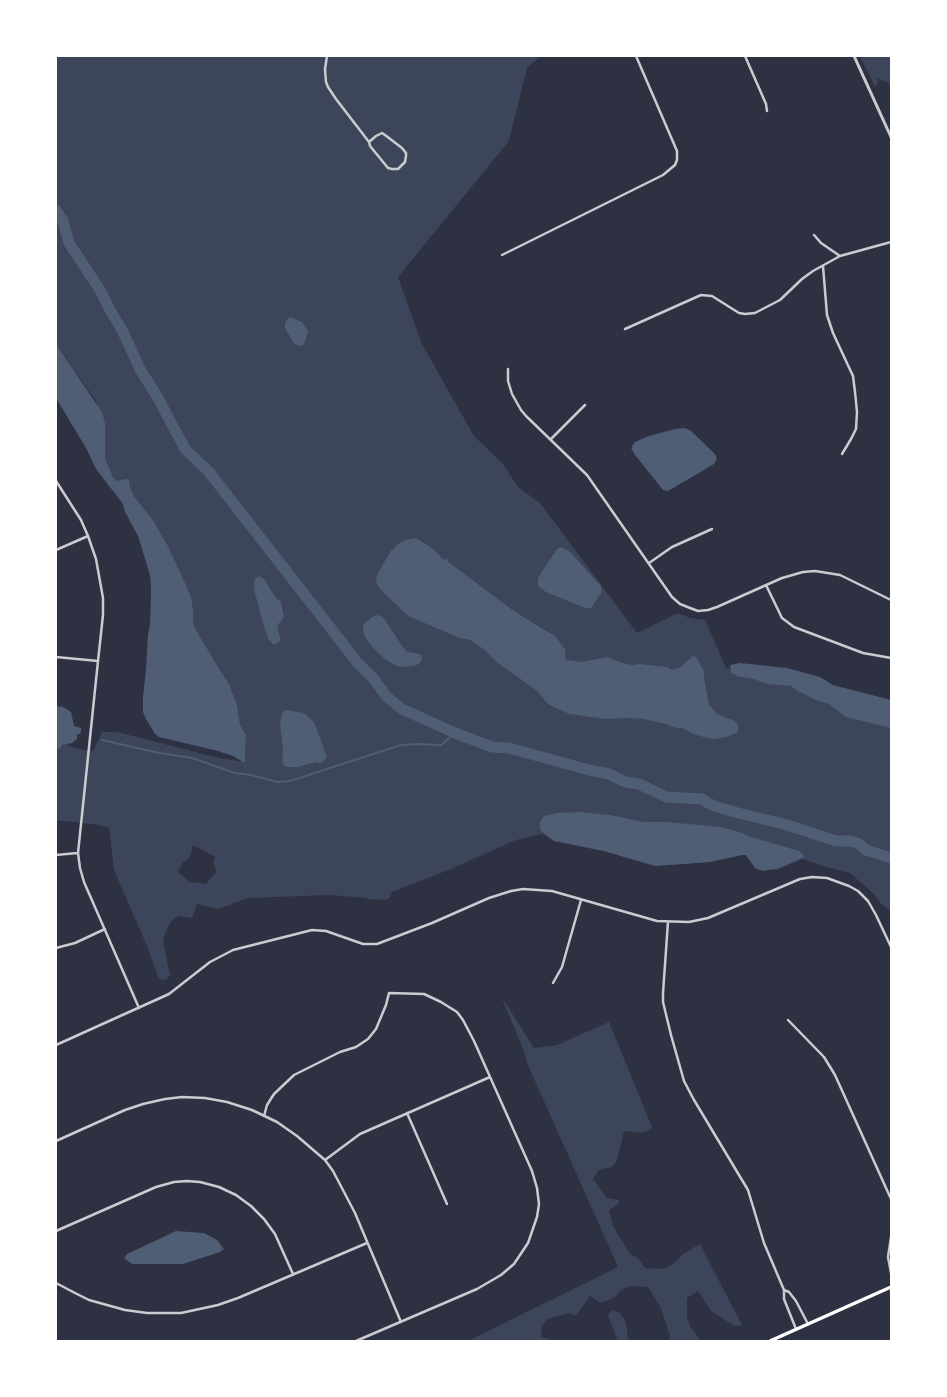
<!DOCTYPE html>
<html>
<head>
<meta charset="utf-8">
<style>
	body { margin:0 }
	#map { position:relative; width:947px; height:1397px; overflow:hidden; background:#2d3142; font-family:Merriweather,serif }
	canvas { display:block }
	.frame { position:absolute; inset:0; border:57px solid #fff; pointer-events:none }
</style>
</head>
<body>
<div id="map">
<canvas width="947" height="1397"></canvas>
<div class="frame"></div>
</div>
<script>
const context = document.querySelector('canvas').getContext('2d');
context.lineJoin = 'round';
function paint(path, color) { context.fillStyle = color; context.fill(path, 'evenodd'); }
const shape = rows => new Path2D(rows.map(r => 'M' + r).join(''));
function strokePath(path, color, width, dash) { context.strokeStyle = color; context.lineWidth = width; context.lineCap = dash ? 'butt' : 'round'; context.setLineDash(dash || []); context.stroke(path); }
paint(shape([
	[56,56,541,56,527,68,509,141,398,277,422,344,474,436,503,464,518,487,540,503,637,633,678,613,690,618,705,620,726,668,891,715,891,908,889,910,880,903,874,894,850,873,823,866,803,859,777,870,759,870,755,868,746,855,742,855,710,862,655,866,604,851,554,841,542,834,516,840,451,869,392,892,390,898,384,900,374,899,370,900,366,898,330,895,248,898,219,909,197,904,192,918,179,916,171,921,163,939,170,976,165,980,159,979,147,946,114,870,109,828,99,825,66,821,56,821,56,748,60,749,62,745,66,744,74,748,93,751,102,732,117,732,219,758,245,762,246,735,240,724,237,704,232,691,195,628,193,620,193,610,192,600,167,544,153,520,134,496,130,487,130,483,116,481,113,477,105,459,105,423,96,401,56,344],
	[193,845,215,857,213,863,217,871,206,884,190,882,178,872,183,862,190,858],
	[860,56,891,56,891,84,877,78,878,83,875,87],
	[501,996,534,1048,557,1045,609,1022,652,1127,651,1129,642,1133,624,1131,617,1161,612,1167,599,1170,593,1179,607,1198,619,1200,618,1204,609,1210,613,1226,630,1254,637,1257,645,1268,663,1269,672,1265,683,1254,700,1244,742,1325,734,1326,711,1311,698,1291,687,1298,687,1317,690,1326,701,1341,669,1341,670,1336,661,1308,648,1287,631,1286,621,1290,615,1297,601,1303,590,1296,576,1316,570,1313,547,1319,542,1326,541,1337,553,1340,563,1341,468,1341,618,1267,527,1063,524,1051],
	[612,1310,620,1313,626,1322,628,1339,635,1341,618,1341,608,1316]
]), '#3c4559');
paint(shape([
	[290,317,302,322,308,331,307,336,304,344,302,346,295,345,285,328,285,323,288,318],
	[56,344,102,412,105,423,105,459,113,477,116,481,126,479,129,480,130,487,134,496,153,520,167,544,186,585,192,600,193,610,193,620,195,628,218,667,229,684,237,704,240,724,246,735,245,762,243,762,233,756,218,751,159,737,155,734,146,719,143,712,143,697,146,669,148,634,150,625,151,590,150,575,138,536,125,512,123,504,96,469,86,448,56,398],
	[685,428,691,431,715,454,717,459,714,464,668,491,663,490,635,455,631,448,635,442,649,436,675,429],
	[416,538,432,548,444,560,448,558,447,561,511,609,541,628,554,635,565,649,566,660,582,662,607,657,622,663,632,665,640,664,667,667,672,670,681,667,693,656,696,657,704,671,704,678,709,705,717,714,735,721,738,725,738,732,727,737,713,739,707,738,693,734,682,728,676,728,666,724,644,719,629,718,606,719,569,714,548,704,536,690,498,663,482,648,470,640,460,638,408,616,379,588,376,582,377,575,390,552,398,544,405,540],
	[561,547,569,551,601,586,602,592,591,608,585,608,546,592,538,586,538,580,539,576,557,549],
	[260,576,264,579,276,598,281,602,284,617,277,626,281,641,274,645,269,640,265,630,255,593,254,584,255,578],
	[378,615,383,617,402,646,407,652,420,654,422,656,422,660,419,664,414,666,402,667,397,666,385,659,373,648,365,637,363,630,363,625,372,617],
	[740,663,787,668,820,677,833,685,891,700,891,728,846,717,829,704,816,700,796,690,791,686,768,684,750,678,740,677,731,673,730,665],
	[56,706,63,707,71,712,74,726,81,728,81,731,80,734,77,734,77,739,72,743,62,745,60,749,56,748],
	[286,710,304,713,314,722,327,757,325,760,321,763,316,762,298,767,285,767,282,761,283,750,280,724,282,713],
	[579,812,610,815,644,822,667,822,721,827,743,833,748,836,799,851,803,854,804,857,779,868,763,871,755,868,746,855,742,855,710,862,655,866,604,851,554,841,540,830,540,822,544,816,558,813],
	[176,1231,204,1233,217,1240,224,1249,220,1252,183,1264,132,1264,124,1258,127,1254]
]), '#4f5d75');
strokePath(shape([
	[102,740,159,753,192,758,235,773,251,775,277,782,290,781,401,745,417,744,441,745,455,733]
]), '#4f5d75', 2);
strokePath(shape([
	[56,210,63,221,69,243,100,290,110,310,122,330,140,369,158,398,185,449,209,472,357,662,373,678,387,697,402,709,455,733,492,747,509,748,589,770,609,774,625,782,639,784,666,797,702,799,708,803,717,807,738,813,784,824,836,841,849,841,858,843,866,850,891,858]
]), '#4f5d75', 11);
strokePath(shape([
	[327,56,325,69,326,82,328,87,336,99,369,142],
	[745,56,766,104,767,111],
	[382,133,385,135,402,148,406,153,406,156,405,162,398,169,392,169,388,168,370,146,369,142,376,136,382,133],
	[814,235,821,243,840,256],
	[502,255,663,175,675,165,677,160,677,151,636,56],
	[823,266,827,315,833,333,853,376,855,392,857,412,856,429,851,439,842,454],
	[625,329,701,295,712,296,739,313,745,314,755,313,780,300,802,279,813,271,840,256,891,242],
	[508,369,508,381,512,394,521,410,526,416,587,475,672,597,680,604,690,608,698,611,708,610,717,607,782,578,803,572,815,571,840,575,891,600],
	[551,439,585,405],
	[56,481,81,520,88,536,96,559,103,598,103,615,98,661,78,853,80,868,84,882,139,1008],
	[56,550,88,536],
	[649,563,672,547,712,529],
	[766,585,782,618,794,627,863,653,891,658],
	[56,657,98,661],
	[56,855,77,853],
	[668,922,663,993,663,1002,671,1035,684,1081,694,1100,748,1190,764,1243,784,1290,784,1299,796,1329],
	[56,948,75,943,105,929],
	[553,983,562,967,581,900],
	[788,1020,824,1057,835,1075,891,1199],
	[56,1045,169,994,210,962,233,950,312,930,326,931,363,944,377,944,432,923,489,898,511,891,523,889,552,891,657,921,689,922,708,918,800,879,812,877,827,878,849,886,858,891,868,901,876,915,891,947],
	[407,1113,447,1204],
	[264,1116,267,1105,274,1094,294,1075,340,1052,356,1047,368,1039,376,1029,386,1005,389,993,424,994,441,1002,457,1012,463,1020,474,1041,532,1171,537,1188,539,1204,537,1217,528,1243,514,1264,501,1275,477,1289,356,1341],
	[56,1141,125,1110,143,1104,165,1099,182,1097,205,1098,227,1102,252,1110,277,1122,297,1136,325,1160,333,1171,355,1213,401,1322],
	[325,1160,360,1134,490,1077],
	[56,1231,156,1187,174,1182,187,1181,200,1182,219,1187,236,1195,251,1206,264,1219,275,1234,293,1274],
	[891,1237,888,1257,891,1273],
	[56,1283,75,1293,89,1300,125,1310,147,1313,181,1313,218,1305,238,1298,367,1243],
	[784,1290,789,1292,796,1301,808,1324]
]), '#caccd0', 2.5);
strokePath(shape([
	[854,56,891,137]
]), '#caccd0', 3);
strokePath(shape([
	[770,1341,891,1287]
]), '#fff', 3.5);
</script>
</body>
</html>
